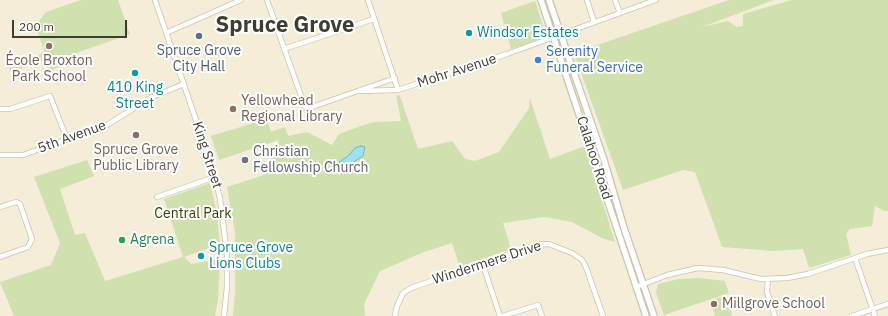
<!DOCTYPE html>
<html>
<head>
<meta charset="utf-8">
<style>
	body { margin:0 }
	#map { position:relative; width:888px; height:316px; overflow:hidden; background:#f4edd8; font-family:"IBM Plex Sans",sans-serif }
	canvas { display:block }
	.scale { position:absolute; left:12px; top:20px; width:115px; height:18px; box-sizing:border-box; border:2px solid #3f3c34; border-top:0; padding-left:5px; font-size:12px; line-height:14px; white-space:nowrap; color:#3f3c34; -webkit-text-stroke:3px #fff; paint-order:stroke }
</style>
</head>
<body>
<div id="map">
<canvas width="888" height="316"></canvas>
<div class="scale">200 m</div>
</div>
<script>
const context = document.querySelector('canvas').getContext('2d');
context.lineJoin = 'round';
function paint(path, color) { context.fillStyle = color; context.fill(path, 'evenodd'); }
const shape = rows => new Path2D(rows.map(r => 'M' + r).join(''));
function strokePath(path, color, width, dash) { context.strokeStyle = color; context.lineWidth = width; context.lineCap = dash ? 'butt' : 'round'; context.setLineDash(dash || []); context.stroke(path); }
function write(font, color, halo, rows, align = 'center') {
  context.font = font + ' "IBM Plex Sans",sans-serif'; context.lineWidth = 4; context.setLineDash([]); context.textBaseline = 'middle'; context.strokeStyle = halo; context.fillStyle = color; for (const [text, x, y, turn = 0] of rows) {
    context.save(); context.translate(x, y); context.rotate((+turn || 0) * Math.PI / 180); context.textAlign = isNaN(turn) ? turn : align; if (halo) context.strokeText(text, 0, 0); context.fillText(text, 0, 0); context.restore();
  }
}
paint(shape([
	[81,0,118,0,130,34,65,57,67,64,51,70,38,33,39,21,46,12],
	[729,0,774,0,702,27,728,21,737,27,743,26,743,14,792,0,888,0,888,211,884,211,875,206,872,226,850,229,846,234,851,255,809,268,803,249,774,251,722,247,695,172,683,170,623,190,574,53],
	[535,1,547,37,511,49,501,13],
	[41,54,44,61,19,69,18,73,12,74,9,66],
	[396,95,400,96,418,149,452,141,465,159,475,161,499,152,523,117,529,108,530,98,550,159,585,146,615,242,602,238,572,222,544,217,503,223,511,249,460,267,452,243,424,252,380,271,364,304,365,316,233,316,235,292,235,233,227,187,264,175,279,140,219,160,211,136,267,119,271,132,285,127,288,136,307,132,332,145,339,134,364,125,374,122,401,121],
	[87,160,94,176,60,189,75,235,85,233,105,281,183,257,164,199,210,183,217,214,220,244,184,257,191,264,220,259,218,300,215,316,14,316,0,282,51,265,60,243,34,177],
	[699,278,725,281,729,293,664,315,656,293,658,284,679,279],
	[726,295,732,316,715,316,710,301]
]), '#d1e0af');
const water = shape([
	[361,146,365,147,363,156,346,167,342,172,339,162,348,156,355,148,361,146]
]);
paint(water, '#9de1f5');
strokePath(water, '#81b0bb', 1);
const minor = shape([
	[155,0,211,164,220,198,227,255,227,287,224,316],
	[267,0,305,107,312,107,395,78],
	[368,0,398,90],
	[587,0,594,22],
	[615,0,620,13],
	[166,33,241,0],
	[284,49,374,19],
	[359,91,398,90,507,54,656,0],
	[0,109,10,109,50,96,67,139],
	[0,155,23,155,107,125,152,97,184,84],
	[157,197,215,177],
	[0,207,16,202,20,204,32,239,28,247,0,257],
	[855,258,875,316],
	[482,262,500,316],
	[768,279,767,292,775,316],
	[636,287,667,275,698,268,723,270,761,279,787,278,808,274,867,254,888,250],
	[395,316,397,306,403,293,411,288,536,245,549,244,572,253,582,260,586,267,603,316],
	[503,316,538,305,542,316],
	[852,316,888,304]
]);
const major = shape([
	[541,0,646,316],
	[549,0,604,160,624,228,654,316]
]);
strokePath(minor, '#cac3af', 6);
strokePath(major, '#cac3af', 8);
strokePath(minor, '#fff', 4.5);
strokePath(major, '#fff', 5.5);
for (const [x, y, r, color] of [
	[469,33,4,"#0f9aa8"],
	[199,36,4,"#5c6f8a"],
	[49,46,4,"#8d6e63"],
	[538,60,4,"#3f7fe0"],
	[135,73,4,"#0f9aa8"],
	[233,109,4,"#8d6e63"],
	[136,135,4,"#8d6e63"],
	[245,160,4,"#6b7280"],
	[122,240,4,"#2e9e5b"],
	[201,256,4,"#0f9aa8"],
	[714,304,4,"#8d6e63"]
]) { const dot = new Path2D(); dot.arc(x, y, r, 0, 2 * Math.PI); context.fillStyle = color; context.fill(dot); strokePath(dot, '#fff', 1.5); }
write('14px', '#0d838f', '#fff', [
	["Windsor Estates",477,33],
	["410 King",135,88,"center"],
	["Street",135,104,"center"],
	["Spruce Grove",209,248],
	["Lions Clubs",209,264]
], 'left');
write('14px', '#4e5e75', '#fff', [
	["Spruce Grove",199,51],
	["City Hall",199,67]
]);
write('14px', '#366cbe', '#fff', [
	["Serenity",546,52],
	["Funeral Service",546,68]
], 'left');
write('14px', '#785e54', '#fff', [
	["École Broxton",49,61],
	["Park School",49,77],
	["Yellowhead",241,101,"left"],
	["Regional Library",241,117,"left"],
	["Spruce Grove",136,150],
	["Public Library",136,166],
	["Millgrove School",722,304,"left"]
]);
write('14px', '#3f3c34', '#fff', [
	["Mohr Avenue",457,71,-18],
	["5th Avenue",72,137,-20],
	["King Street",207,155,72],
	["Calahoo Road",594,158,72],
	["Windermere Drive",487,263,-18]
]);
write('14px', '#5b616d', '#fff', [
	["Christian",253,152],
	["Fellowship Church",253,168]
], 'left');
write('14px', '#354203', '#fff', [
	["Central Park",193,214]
]);
write('14px', '#27864d', '#fff', [
	["Agrena",130,240]
], 'left');
write('bold 22px', '#3f3c34', '#fff', [
	["Spruce Grove",285,26]
]);
</script>
</body>
</html>
